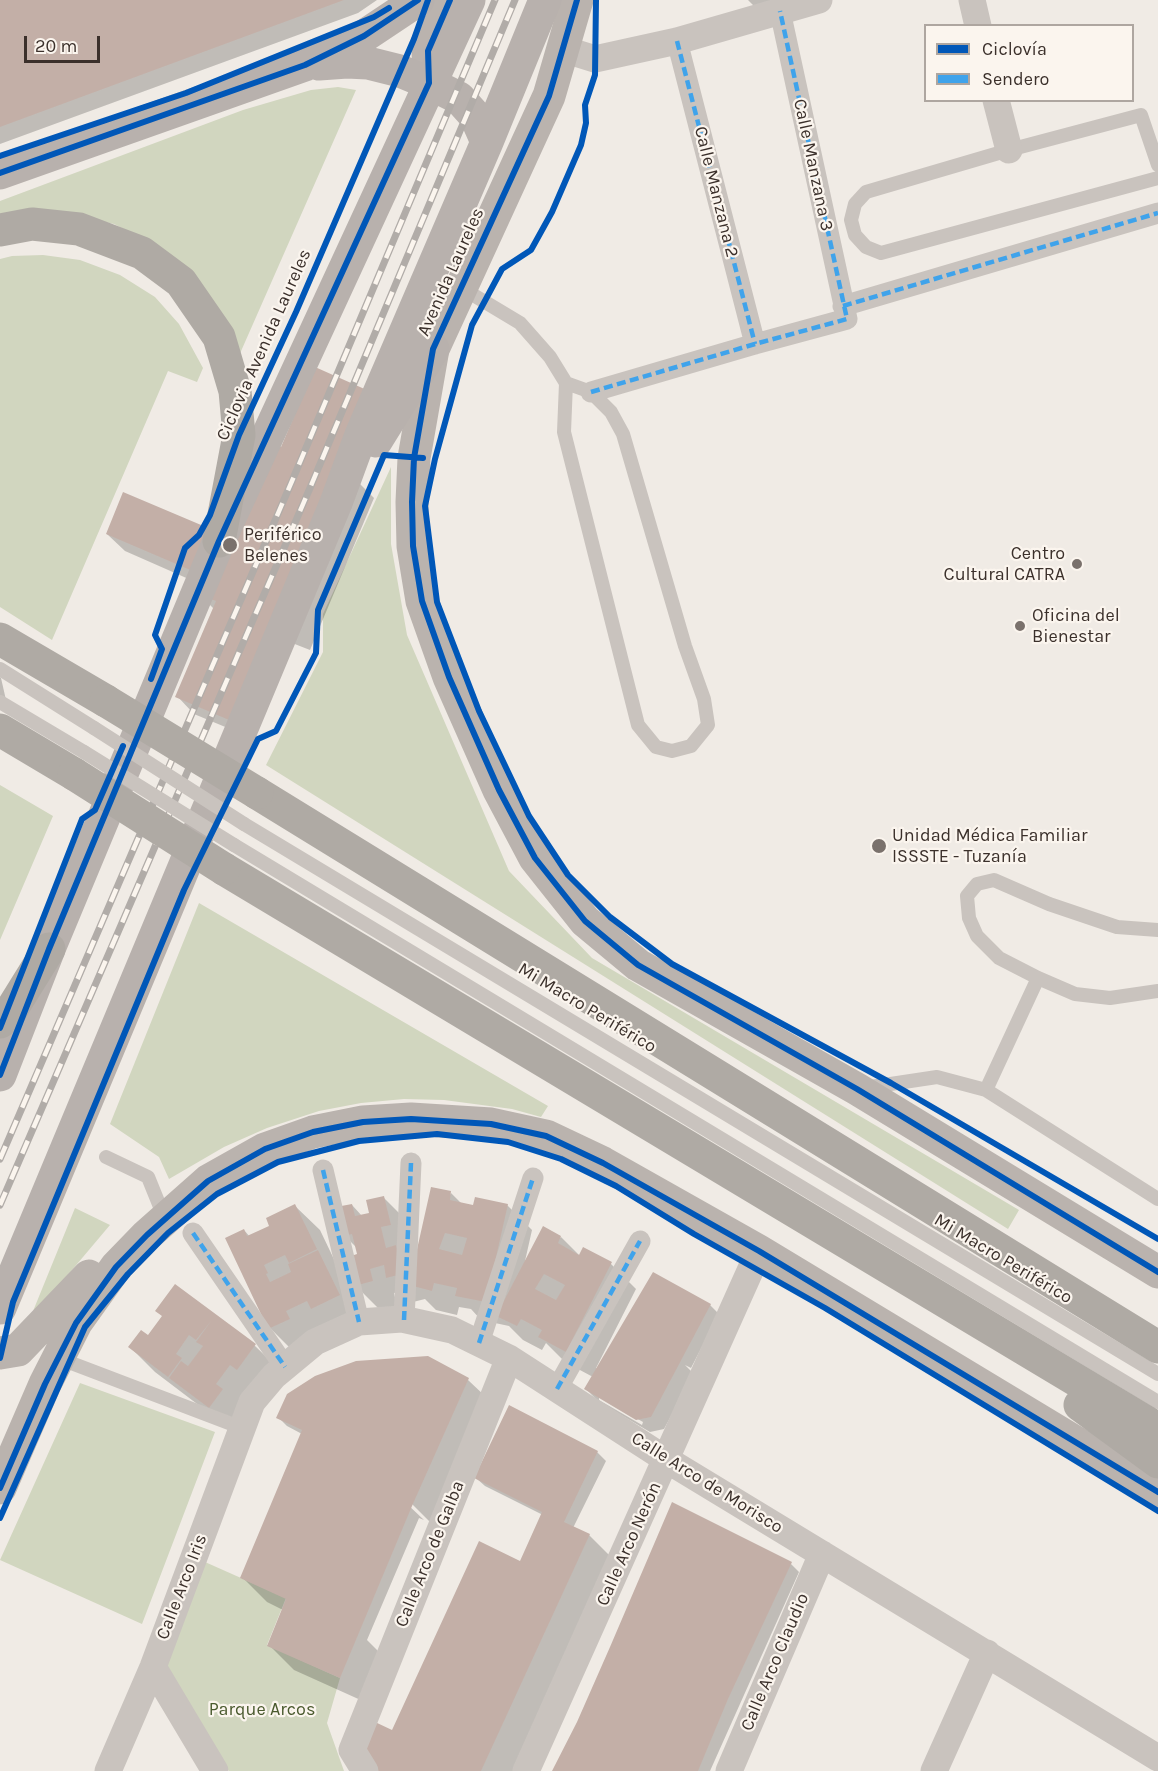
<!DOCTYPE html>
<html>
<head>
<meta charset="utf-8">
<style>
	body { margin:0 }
	#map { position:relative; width:1158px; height:1771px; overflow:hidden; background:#f0ebe5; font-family:Karla,sans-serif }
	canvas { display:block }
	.legend { position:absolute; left:924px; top:24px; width:210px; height:78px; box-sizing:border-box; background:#fbf5ee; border:2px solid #aea6a0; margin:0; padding:8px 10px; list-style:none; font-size:18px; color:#3b302b }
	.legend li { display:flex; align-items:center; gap:12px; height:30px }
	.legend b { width:30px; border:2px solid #aea6a0 }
	.scale { position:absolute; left:24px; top:36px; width:76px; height:27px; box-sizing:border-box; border:3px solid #3b302b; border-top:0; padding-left:8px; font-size:18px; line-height:21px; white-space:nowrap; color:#3b302b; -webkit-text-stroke:4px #fbf5ee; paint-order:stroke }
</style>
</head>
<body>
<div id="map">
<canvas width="1158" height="1771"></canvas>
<ul class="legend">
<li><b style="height:8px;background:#0057b8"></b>Ciclovía</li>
<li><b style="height:8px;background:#3fa3eb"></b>Sendero</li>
</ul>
<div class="scale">20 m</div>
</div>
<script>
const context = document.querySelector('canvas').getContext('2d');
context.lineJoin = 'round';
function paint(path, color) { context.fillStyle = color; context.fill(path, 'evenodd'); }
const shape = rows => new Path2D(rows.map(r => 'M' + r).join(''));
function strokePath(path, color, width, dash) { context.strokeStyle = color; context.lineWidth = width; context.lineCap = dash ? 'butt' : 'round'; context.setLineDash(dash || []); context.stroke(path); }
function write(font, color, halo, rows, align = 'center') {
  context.font = font + ' Karla,sans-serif'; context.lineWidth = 4.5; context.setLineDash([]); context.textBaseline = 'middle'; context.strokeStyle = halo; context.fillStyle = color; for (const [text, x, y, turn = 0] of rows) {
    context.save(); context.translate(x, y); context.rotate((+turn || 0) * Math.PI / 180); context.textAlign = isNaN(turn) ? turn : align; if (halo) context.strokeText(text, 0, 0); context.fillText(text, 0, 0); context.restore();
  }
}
paint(shape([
	[338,87,356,90,238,358,165,250,114,224,65,214,0,218,0,201,243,110,311,90],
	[43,255,80,260,120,275,155,297,179,324,203,368,197,382,168,371,52,640,0,607,0,259,12,256],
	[391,467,391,544,407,635,509,871,592,958,1019,1210,1008,1229,266,765,323,652,323,614],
	[0,785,53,816,0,940],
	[199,903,548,1106,541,1117,512,1109,444,1100,404,1099,361,1103,319,1111,267,1128,224,1147,169,1179,159,1157,110,1124],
	[75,1208,110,1225,29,1321],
	[80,1383,215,1432,142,1624,0,1560],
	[205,1562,286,1598,267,1645,340,1678,327,1723,344,1771,229,1771,165,1668]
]), '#d1d6bf');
paint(shape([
	[0,0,377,0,358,13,0,144],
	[748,0,798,0,762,14],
	[282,449,356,480,374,498,310,650,287,641,247,736,194,714,177,696,214,609,197,592,200,584,125,551,107,534,220,535],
	[0,677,1,678,6,700,0,696],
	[451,1193,462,1204,474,1207,507,1205,532,1230,525,1261,561,1237,580,1256,583,1249,611,1264,636,1289,596,1368,598,1370,710,1305,719,1314,691,1368,685,1365,694,1374,664,1429,650,1432,599,1402,586,1389,593,1377,565,1362,546,1343,542,1350,523,1340,509,1326,481,1320,471,1309,459,1307,457,1315,436,1310,425,1299,413,1302,402,1292,394,1293,397,1306,380,1310,355,1285,359,1256,357,1248,344,1235,352,1205,362,1216,370,1214,384,1198,409,1223,415,1266],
	[599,1397,643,1422,642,1425,599,1400],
	[295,1206,320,1230,363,1320,295,1353,270,1328,244,1230,250,1237,271,1227],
	[176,1286,255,1346,280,1370,234,1432,155,1372,130,1347,148,1337,163,1317],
	[468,1380,486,1397,430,1522,407,1499,405,1502,424,1520,419,1518,367,1640,384,1657,365,1702,294,1670,269,1645,283,1610,267,1602,242,1577,302,1434,287,1426,278,1417],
	[597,1452,606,1461,573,1528,589,1535,614,1560,517,1771,377,1771,399,1735,521,1563,543,1515,485,1486,476,1478],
	[791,1564,799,1572,710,1771,554,1771]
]), '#0003');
paint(shape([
	[0,0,344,0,0,127],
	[315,367,369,391,229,720,175,697,216,601,195,593,202,575,106,534,123,492,220,533,260,438,281,447],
	[431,1187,451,1191,450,1200,473,1205,475,1197,508,1204,486,1302,455,1296,457,1288,434,1283,432,1291,409,1285,420,1236,426,1237,420,1236],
	[445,1233,467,1238,462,1255,439,1249],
	[384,1196,391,1225,381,1227,386,1248,396,1245,402,1274,386,1278,384,1265,370,1269,373,1281,354,1286,348,1257,357,1254,352,1234,343,1236,336,1207,352,1204,355,1216,369,1213,366,1200],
	[295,1204,317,1249,289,1263,285,1255,264,1265,268,1273,266,1274,270,1282,291,1272,288,1264,318,1250,340,1295,311,1309,307,1301,286,1311,290,1319,268,1329,225,1238,244,1229,247,1236,269,1226,266,1218],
	[543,1226,561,1236,558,1243,579,1255,583,1247,612,1262,566,1352,538,1337,542,1330,521,1319,517,1326,496,1316],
	[544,1274,565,1285,556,1300,535,1289],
	[653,1272,711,1304,651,1417,636,1420,584,1389],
	[175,1284,256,1344,237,1370,230,1365,216,1384,223,1389,209,1408,169,1378,181,1361,188,1366,203,1346,196,1342,211,1321,196,1340,189,1335,176,1354,182,1358,168,1377,128,1347,141,1330,148,1335,162,1316,155,1311],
	[428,1356,469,1378,412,1506,340,1678,267,1646,286,1599,240,1578,302,1430,276,1418,287,1394,315,1376,356,1361],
	[509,1405,598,1451,564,1522,590,1534,481,1771,375,1771,363,1750,375,1722,392,1730,479,1541,520,1561,542,1512,474,1478],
	[672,1502,792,1562,728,1699,698,1771,552,1771,577,1722,610,1647]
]), '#c3afa7');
strokePath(shape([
	[1158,165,1141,115,1009,150,866,192,855,204,851,220,855,235,866,247,881,253,1158,178],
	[460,287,520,323,550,357,566,383,564,432,638,725,656,747,672,751,691,746,708,725,704,699,685,646,623,434,611,412,591,392,566,383],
	[0,669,94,728],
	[0,702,84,752],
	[244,824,1158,1374],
	[234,845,1158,1402],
	[1158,930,1117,927,1049,904,994,880,977,884,967,896,969,918,977,936,999,958,1038,978,1075,994,1110,998,1158,991],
	[864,1088,937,1077,986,1090,1158,1199],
	[986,1090,1038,978],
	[106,1157,148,1177,165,1219],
	[58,1358,242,1428]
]), '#c9c3be', 14);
strokePath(shape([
	[677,41,755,344],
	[843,306,1158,213],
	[591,392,755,344,847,319,780,11],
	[323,1170,359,1322],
	[193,1233,285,1367],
	[404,1320,411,1163],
	[479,1343,533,1178],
	[557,1389,640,1241]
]), '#c9c3be', 21);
strokePath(shape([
	[972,0,978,26],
	[563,49,595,59,677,41,819,0],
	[996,100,1009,150],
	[153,1667,215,1771],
	[108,1771,153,1667,252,1402,274,1376,315,1342,359,1322,402,1319,452,1330,509,1358,667,1460,1158,1758],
	[365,1771,352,1750,509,1358],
	[526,1771,759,1251],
	[729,1771,822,1554],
	[934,1771,987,1653]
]), '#c9c3be', 27);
strokePath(shape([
	[577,0,549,96,433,349,414,458,412,502,413,546,422,601,449,677,499,790,535,858,585,921,638,965,857,1089,1158,1272],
	[429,78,428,51,450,0],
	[0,1353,18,1350,89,1276],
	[0,1488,45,1384,76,1323,116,1267,147,1235,208,1181,265,1149,313,1132,363,1122,411,1119,491,1124,546,1136,603,1163,759,1251,1158,1492]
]), '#bab3ae', 33);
strokePath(shape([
	[319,64,347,62,368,63,400,71,429,83,459,98,476,117,487,142],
	[0,173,305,65,364,36,418,0],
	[376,441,433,349],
	[0,1075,49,949,219,541,469,0],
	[0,1308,336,503,361,435,487,142,545,0]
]), '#b8b1ad', 33);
strokePath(shape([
	[0,230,32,224,79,229,142,253,181,282,219,337,235,391,239,435,219,541],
	[0,639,106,701],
	[0,730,74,774],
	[257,793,1158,1347],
	[224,869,1158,1429],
	[0,1022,10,1012,49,949],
	[1080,1405,1158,1462]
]), '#afaaa4', 33);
const rail = shape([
	[0,1159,292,481,495,0],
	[0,1205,310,488,515,0]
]);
strokePath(rail, '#b1aca8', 7);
strokePath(rail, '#fbf5ee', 4.5, [14]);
strokePath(shape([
	[94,728,244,824],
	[84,752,234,845]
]), '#c9c3be', 14);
strokePath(shape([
	[106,701,257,793],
	[74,774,224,869]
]), '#afaaa4', 33);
strokePath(shape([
	[677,41,755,344],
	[843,306,1158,213],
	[591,392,755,344,847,319,780,11],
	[323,1170,359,1322],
	[193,1233,285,1367],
	[404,1320,411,1163],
	[479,1343,533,1178],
	[557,1389,640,1241]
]), '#3fa3eb', 4.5, [9, 4.5]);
strokePath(shape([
	[577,0,549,96,433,349,414,458,412,502,413,546,422,601,449,677,499,790,535,858,585,921,638,965,857,1089,1158,1272],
	[596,0,595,75,585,105,586,123,581,145,552,212,531,250,502,269,472,325,435,459,425,506,437,602,479,711,529,816,568,875,610,917,672,964,891,1083,1158,1239],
	[0,156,186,93,374,17,389,8],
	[0,173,305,65,364,36,418,0],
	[151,679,162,649,155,635,185,548,199,535,210,515,239,435,296,312,414,39,428,0],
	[0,1028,82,819,95,810,123,746],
	[0,1075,49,949,219,541,429,83,428,51,450,0],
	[0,1358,13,1302,184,890,258,739,276,731,316,653,318,610,384,455,423,458],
	[0,1488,45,1384,76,1323,116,1267,147,1235,208,1181,265,1149,313,1132,363,1122,411,1119,491,1124,546,1136,603,1163,759,1251,1158,1492],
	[0,1518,85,1327,128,1274,168,1233,217,1194,278,1162,359,1141,437,1134,508,1142,561,1159,616,1186,694,1234,825,1308,1158,1511]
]), '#0057b8', 6);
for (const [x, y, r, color] of [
	[230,545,8,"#7a716c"],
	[1077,564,6,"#7a716c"],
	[1020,626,6,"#7a716c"],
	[879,846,8,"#7a716c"]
]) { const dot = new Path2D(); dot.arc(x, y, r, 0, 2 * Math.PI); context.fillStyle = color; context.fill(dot); strokePath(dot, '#fbf5ee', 2); }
write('18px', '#3b302b', '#fbf5ee', [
	["Calle Manzana 3",813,165,78],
	["Calle Manzana 2",716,192,76],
	["Avenida Laureles",451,272,-66],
	["Ciclovia Avenida Laureles",264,345,-66],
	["Mi Macro Periférico",587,1008,31],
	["Mi Macro Periférico",1003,1259,31],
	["Calle Arco de Morisco",707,1483,32],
	["Calle Arco Nerón",629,1544,-66],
	["Calle Arco de Galba",430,1554,-68],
	["Calle Arco Iris",182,1587,-69],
	["Calle Arco Claudio",775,1662,-67]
]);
write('18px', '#3b302b', '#fbf5ee', [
	["Periférico",244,535],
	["Belenes",244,556],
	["Centro",1065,554,"right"],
	["Cultural CATRA",1065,575,"right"],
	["Oficina del",1032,616],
	["Bienestar",1032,637],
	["Unidad Médica Familiar",892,836],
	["ISSSTE - Tuzanía",892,857]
], 'left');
write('18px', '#4a5a2e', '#fbf5ee', [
	["Parque Arcos",262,1710]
]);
</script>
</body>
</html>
